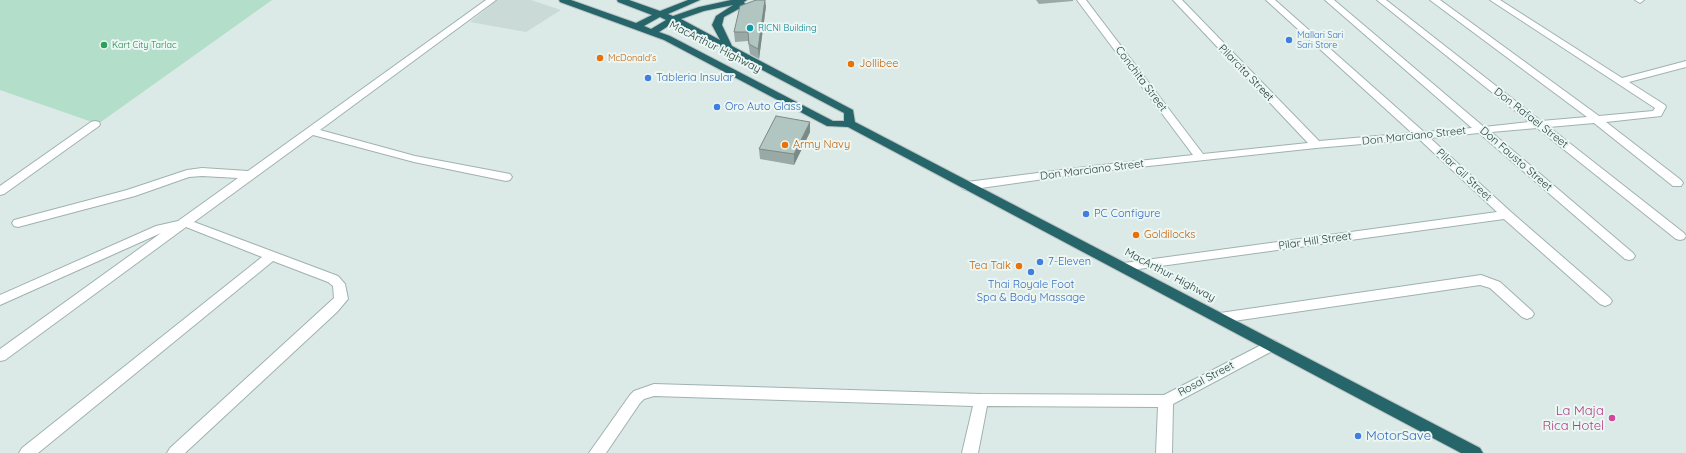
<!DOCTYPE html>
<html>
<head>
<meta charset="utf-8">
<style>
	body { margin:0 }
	canvas { display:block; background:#dceae7 }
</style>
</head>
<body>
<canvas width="1686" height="453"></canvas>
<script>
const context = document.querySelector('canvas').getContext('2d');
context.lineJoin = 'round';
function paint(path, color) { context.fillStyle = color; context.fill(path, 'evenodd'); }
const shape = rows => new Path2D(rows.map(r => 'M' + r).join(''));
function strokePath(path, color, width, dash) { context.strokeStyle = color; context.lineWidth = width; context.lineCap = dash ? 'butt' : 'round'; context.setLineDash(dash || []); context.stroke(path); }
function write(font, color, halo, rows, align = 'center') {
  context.font = font + ' Quicksand,sans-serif'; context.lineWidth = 4; context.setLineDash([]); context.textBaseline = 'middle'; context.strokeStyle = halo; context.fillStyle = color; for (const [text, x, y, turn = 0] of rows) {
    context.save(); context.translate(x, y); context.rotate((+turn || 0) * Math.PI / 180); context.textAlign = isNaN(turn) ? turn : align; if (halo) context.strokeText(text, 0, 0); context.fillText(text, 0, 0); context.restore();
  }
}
paint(shape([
	[497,0,531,0,561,10,526,32,470,22]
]), '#cadad7');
paint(shape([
	[0,0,272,0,98,124,0,90]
]), '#b2deca');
const street = shape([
	[486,0,496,0,320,130,415,156,510,174,512,177,510,180,506,181,414,162,313,135,194,222,338,276,345,284,348,299,337,312,185,453,167,453,170,448,334,298,333,286,328,282,273,261,38,453,19,453,22,448,262,257,186,227,5,360,0,361,0,349,161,233,0,305,0,295,156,226,178,221,238,178,202,176,189,177,135,196,18,227,14,226,12,223,14,220,127,190,187,170,202,168,248,171,486,0],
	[1077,0,1086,0,1203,154,1308,143,1173,0,1182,0,1319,141,1412,133,1266,0,1275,0,1424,132,1472,128,1325,0,1334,0,1484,127,1529,122,1377,0,1386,0,1541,121,1587,117,1430,0,1440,0,1599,116,1653,111,1655,108,1490,0,1500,0,1622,78,1686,61,1686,67,1629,82,1665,105,1666,107,1661,116,1606,122,1681,180,1683,183,1681,186,1673,186,1594,123,1549,127,1684,233,1686,236,1684,239,1680,240,1676,239,1537,128,1491,132,1633,253,1635,256,1633,259,1629,260,1625,259,1479,133,1430,138,1511,212,1610,298,1612,301,1610,304,1605,306,1600,304,1504,219,1124,271,1120,270,1118,267,1120,264,1124,263,1497,212,1419,139,1316,148,1093,172,967,190,963,189,961,186,963,183,967,182,1093,166,1193,155,1077,0],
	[1635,0,1644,0,1640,3,1635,0],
	[95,121,99,122,100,124,99,126,4,194,0,195,0,186,91,122,95,121],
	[1481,275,1500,282,1532,311,1534,314,1532,317,1527,319,1522,317,1490,288,1480,285,1220,323,1215,321,1213,318,1215,315,1220,313,1481,275],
	[1271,340,1276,341,1278,345,1276,349,1173,404,1172,453,1156,453,1158,407,987,406,978,453,962,453,973,406,654,396,644,399,640,403,606,453,589,453,630,395,634,391,654,384,981,394,1164,395,1271,340]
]);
const highway = shape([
	[559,0,571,0,636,23,652,15,618,2,617,0,629,0,660,11,688,0,700,0,668,14,673,16,699,7,731,0,747,0,744,2,745,4,744,6,724,17,722,25,732,46,853,110,855,122,1480,448,1483,453,1461,453,848,127,827,126,664,40,560,2,559,0],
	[733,5,716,16,712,25,720,40,681,19,704,11,733,5],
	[660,17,666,20,651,29,644,26,660,17],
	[673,23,844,113,844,121,833,121,670,36,659,32,673,23]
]);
strokePath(street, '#9fb2b0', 2);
strokePath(highway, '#bbc4c4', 2);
paint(street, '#fff');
paint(highway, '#266569');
paint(shape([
	[1036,0,1073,0,1073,1,1039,4],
	[766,6,759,59,750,54,748,41,735,42,734,32],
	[810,122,810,132,794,165,760,159,759,149]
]), '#98a9a6');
paint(shape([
	[765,0,766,6,759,59,758,49],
	[810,122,810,132,794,165,794,154]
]), '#7c8a87');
const building = shape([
	[756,0,765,0,758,49,749,44,748,32,734,32,740,6,756,0],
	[776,116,810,122,794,154,759,149,776,116]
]);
paint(building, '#b1c5c1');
strokePath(building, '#7c8a87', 1);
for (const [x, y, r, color] of [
	[750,28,4,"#0f9aa8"],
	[1289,40,4,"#3f7fe0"],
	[104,45,4,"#2e9e5b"],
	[600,58,4,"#e8710a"],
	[851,64,4,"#e8710a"],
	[648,78,4,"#3f7fe0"],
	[717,107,4,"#3f7fe0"],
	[785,145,4,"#e8710a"],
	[1086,214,4,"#3f7fe0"],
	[1136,235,4,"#e8710a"],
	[1040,262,4,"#3f7fe0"],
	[1019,266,4,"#e8710a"],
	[1031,272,4,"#3f7fe0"],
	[1612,418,4,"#d1479c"],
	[1358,436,4,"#3f7fe0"]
]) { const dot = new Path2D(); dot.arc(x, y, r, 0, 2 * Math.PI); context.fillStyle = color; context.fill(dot); strokePath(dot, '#ecf7f4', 1.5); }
write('9px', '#0d838f', '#ecf7f4', [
	["RICNI Building",758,28]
], 'left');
write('9px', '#366cbe', '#ecf7f4', [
	["Mallari Sari",1297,35],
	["Sari Store",1297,45]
], 'left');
write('9px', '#27864d', '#ecf7f4', [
	["Kart City Tarlac",112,45]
], 'left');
write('9px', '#c56008', '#ecf7f4', [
	["McDonald's",608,58]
], 'left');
write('11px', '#1d3a3a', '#ecf7f4', [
	["MacArthur Highway",715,47,27],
	["Pilarcita Street",1246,73,46],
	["Conchita Street",1141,79,53],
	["Don Rafael Street",1531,118,38],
	["Don Marciano Street",1414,136,-6],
	["Don Fausto Street",1516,159,41],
	["Don Marciano Street",1092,170,-7],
	["Pilar Gil Street",1464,175,43],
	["Pilar Hill Street",1315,241,-8],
	["MacArthur Highway",1170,275,28],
	["Rosal Street",1206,379,-28]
]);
write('11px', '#c56008', '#ecf7f4', [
	["Jollibee",859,64],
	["Army Navy",793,145],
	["Goldilocks",1144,235],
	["Tea Talk",1011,266,"right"]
], 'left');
write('11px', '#366cbe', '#ecf7f4', [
	["Tableria Insular",656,78],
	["Oro Auto Glass",725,107],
	["PC Configure",1094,214],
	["7-Eleven",1048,262],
	["Thai Royale Foot",1031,285,"center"],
	["Spa & Body Massage",1031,298,"center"]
], 'left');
write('13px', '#b23c85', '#ecf7f4', [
	["La Maja",1604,411],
	["Rica Hotel",1604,426]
], 'right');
write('13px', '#366cbe', '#ecf7f4', [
	["MotorSave",1366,436]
], 'left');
</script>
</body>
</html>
